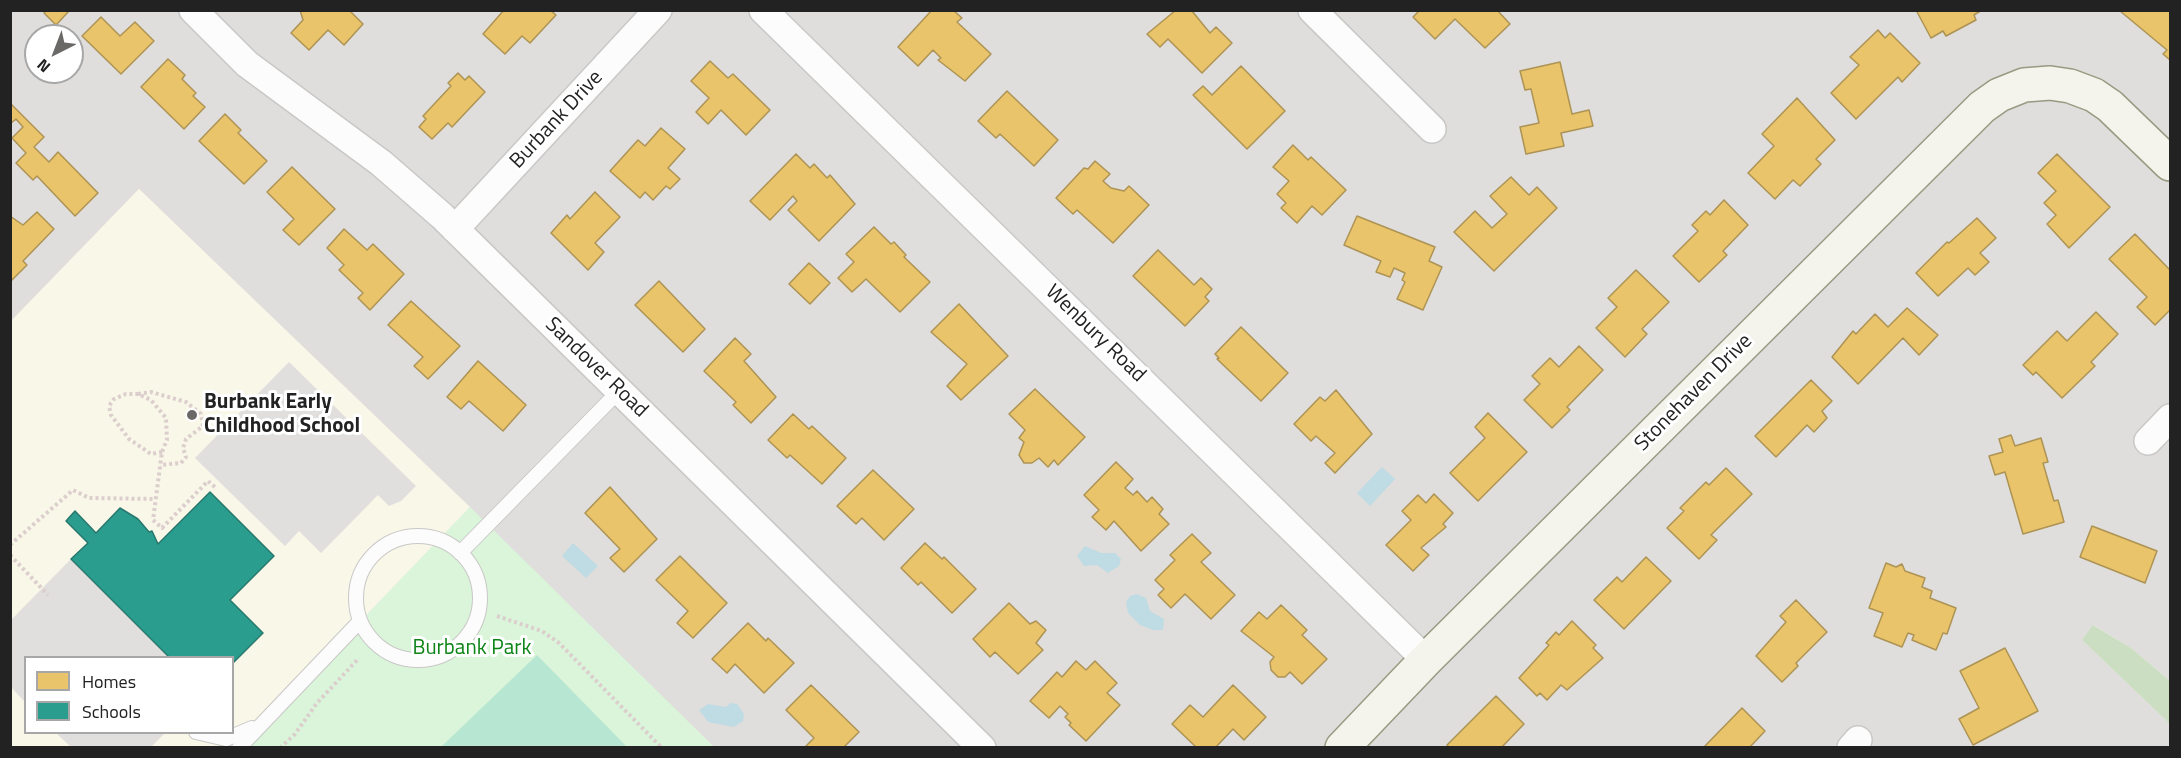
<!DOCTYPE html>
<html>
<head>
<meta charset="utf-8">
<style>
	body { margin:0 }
	#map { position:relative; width:2181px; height:758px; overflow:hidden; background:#f0eeeb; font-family:"Titillium Web",sans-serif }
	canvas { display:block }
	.frame { position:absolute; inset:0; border:12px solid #222; pointer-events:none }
	.legend { position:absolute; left:24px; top:656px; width:210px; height:78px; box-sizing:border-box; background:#fff; border:2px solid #a7a7a7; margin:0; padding:8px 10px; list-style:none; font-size:18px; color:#222 }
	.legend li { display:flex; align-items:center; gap:12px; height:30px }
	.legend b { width:30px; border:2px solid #a7a7a7 }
	.north { position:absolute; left:24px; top:24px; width:60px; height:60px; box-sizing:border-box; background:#fff; border:2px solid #a7a7a7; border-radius:50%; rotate:222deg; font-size:16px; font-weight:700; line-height:24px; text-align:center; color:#222 }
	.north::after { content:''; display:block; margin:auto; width:21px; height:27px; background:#6a6968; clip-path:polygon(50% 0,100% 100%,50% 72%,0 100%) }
</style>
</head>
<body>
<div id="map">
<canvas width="2181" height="758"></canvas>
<div class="frame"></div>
<ul class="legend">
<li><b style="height:16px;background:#e9c46a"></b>Homes</li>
<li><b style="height:16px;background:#2a9d8f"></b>Schools</li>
</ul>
<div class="north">N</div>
</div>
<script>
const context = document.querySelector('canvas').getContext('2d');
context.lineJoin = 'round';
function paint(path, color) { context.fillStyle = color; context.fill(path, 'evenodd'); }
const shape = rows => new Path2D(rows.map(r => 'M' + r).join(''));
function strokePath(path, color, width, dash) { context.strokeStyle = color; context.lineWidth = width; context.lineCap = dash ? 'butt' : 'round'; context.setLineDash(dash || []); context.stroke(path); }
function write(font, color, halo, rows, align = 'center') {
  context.font = font + ' "Titillium Web",sans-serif'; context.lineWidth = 6; context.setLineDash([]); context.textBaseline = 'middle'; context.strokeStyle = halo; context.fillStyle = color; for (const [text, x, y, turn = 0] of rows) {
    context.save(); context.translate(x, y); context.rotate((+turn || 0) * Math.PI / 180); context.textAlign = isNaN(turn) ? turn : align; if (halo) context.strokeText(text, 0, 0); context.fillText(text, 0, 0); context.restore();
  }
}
paint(shape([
	[11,11,2170,11,2170,681,2131,648,2094,625,2082,640,2170,724,2170,747,714,747,139,189,11,322],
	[36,36,72,36,72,72,36,72]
]), '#dfdedc');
paint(shape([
	[139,189,470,507,239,747,11,747,10,322],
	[26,658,232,658,232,732,26,732]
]), '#f8f7e8');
paint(shape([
	[2093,625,2131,648,2170,681,2170,724,2082,640]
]), '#cbdec1');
paint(shape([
	[470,507,714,747,239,748]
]), '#daf5da');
paint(shape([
	[537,655,627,747,441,747]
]), '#b7e6d2');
paint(shape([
	[289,362,416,486,401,501,389,506,378,495,321,553,299,531,285,546,195,458],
	[71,559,170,657,26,658,25,702,11,687,11,620],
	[56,733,165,733,150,748,71,747]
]), '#e0dfde');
paint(shape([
	[1382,467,1395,479,1370,506,1357,493],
	[573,543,598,566,586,578,562,556],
	[1085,546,1101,553,1115,553,1121,559,1119,566,1108,573,1097,565,1084,566,1077,556],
	[1137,594,1146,598,1150,611,1164,619,1163,630,1153,630,1140,625,1128,613,1126,602,1130,596],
	[731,703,737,704,744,714,743,721,734,727,708,722,699,710,708,704,726,707]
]), '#bfdbe3');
const homes = shape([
	[47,10,70,10,56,25,44,13,47,10],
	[349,10,363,24,344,45,328,30,309,50,291,33,303,20,300,10,349,10],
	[504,10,550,10,556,15,530,43,522,36,505,54,483,34,504,10],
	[932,10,953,10,962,18,957,22,991,54,965,81,938,60,941,58,933,50,918,66,898,47,932,10],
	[1176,10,1192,11,1210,33,1216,27,1232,43,1202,73,1168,39,1160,47,1147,34,1176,10],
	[1420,10,1497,10,1510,24,1485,48,1455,19,1435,39,1413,17,1420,10],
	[1916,10,1982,10,1974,15,1976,20,1946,36,1943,31,1931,38,1916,10],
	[2170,10,2170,60,2163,54,2167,50,2120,11,2170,10],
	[101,17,120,36,135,22,154,41,121,74,82,36,101,17],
	[1878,30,1885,38,1890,33,1920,63,1902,82,1898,77,1856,119,1831,93,1859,65,1850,57,1878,30],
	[168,59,185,75,182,79,196,93,193,96,205,107,184,129,141,87,168,59],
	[710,61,728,78,733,74,770,110,746,135,721,110,708,124,696,112,709,98,691,81,710,61],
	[1560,62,1572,114,1589,110,1593,126,1561,133,1564,146,1526,154,1520,127,1539,123,1531,89,1525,90,1520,71,1560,62],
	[1241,66,1285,111,1247,149,1193,95,1203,86,1212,95,1241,66],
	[458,73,465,80,469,76,485,92,452,127,448,123,432,139,419,127,426,119,423,116,451,86,448,83,458,73],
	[1007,91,1058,140,1034,166,1000,134,996,138,978,121,1007,91],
	[1797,98,1835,140,1816,159,1821,164,1800,186,1793,180,1775,199,1748,173,1774,146,1762,134,1797,98],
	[10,103,44,137,34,147,49,162,58,152,98,193,75,216,37,176,33,180,16,163,26,153,12,138,23,127,16,119,10,124,10,103],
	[225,114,241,130,238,133,267,161,244,184,199,141,225,114],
	[661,128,685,149,668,168,680,179,670,189,666,186,653,200,645,192,640,198,610,171,638,140,645,146,661,128],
	[1293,145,1308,160,1311,157,1346,190,1322,215,1312,206,1297,223,1281,208,1286,203,1277,194,1289,181,1273,167,1293,145],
	[796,154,810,168,814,164,827,178,830,175,855,204,819,241,788,210,797,201,793,196,770,220,750,201,796,154],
	[2057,154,2110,207,2069,248,2047,224,2056,215,2044,203,2056,191,2038,173,2057,154],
	[1095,161,1110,174,1103,181,1111,188,1124,191,1129,186,1149,205,1113,243,1077,210,1073,214,1056,198,1084,168,1088,169,1095,161],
	[292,167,335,209,299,245,283,230,294,219,267,192,292,167],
	[1511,177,1529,195,1537,187,1557,208,1494,271,1454,232,1475,211,1492,228,1507,214,1490,196,1511,177],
	[595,192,620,217,595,243,604,252,588,270,551,233,567,215,570,219,595,192],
	[1724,200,1748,225,1723,251,1727,255,1699,282,1673,256,1698,231,1692,225,1706,211,1710,215,1724,200],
	[37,212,54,229,23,261,27,265,10,282,10,216,23,225,37,212],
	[1357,216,1435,247,1429,261,1442,267,1423,310,1397,299,1405,282,1402,280,1405,273,1394,268,1390,277,1376,272,1381,261,1344,245,1357,216],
	[1977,218,1996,238,1980,253,1989,262,1975,275,1968,268,1938,296,1916,273,1947,242,1949,243,1977,218],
	[874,227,891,244,894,242,906,255,904,257,930,282,900,312,866,279,852,292,838,278,854,262,846,254,874,227],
	[344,229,367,250,373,244,404,274,370,310,358,298,363,293,339,270,344,265,327,248,344,229],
	[2135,234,2170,270,2170,310,2155,325,2137,307,2147,297,2109,259,2135,234],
	[1158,250,1194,285,1201,278,1212,289,1205,297,1209,301,1185,326,1133,276,1158,250],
	[809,263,830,283,810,304,789,284,809,263],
	[1636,270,1669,302,1642,329,1647,334,1625,357,1596,328,1617,307,1608,298,1636,270],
	[659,281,705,329,683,352,635,305,659,281],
	[411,301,460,346,428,379,414,366,423,357,388,325,411,301],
	[959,304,1008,356,961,400,947,386,967,364,931,332,959,304],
	[1907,308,1938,335,1919,355,1903,338,1858,384,1832,357,1853,331,1856,334,1875,314,1888,327,1907,308],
	[2096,312,2118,334,2091,362,2095,366,2062,398,2036,372,2033,375,2023,365,2057,331,2067,341,2096,312],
	[1241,327,1288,373,1261,401,1217,359,1219,358,1215,354,1241,327],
	[735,338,751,354,744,361,776,397,751,423,733,405,736,402,704,371,735,338],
	[1579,346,1603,370,1567,407,1570,410,1552,428,1524,400,1540,384,1532,376,1550,358,1559,367,1579,346],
	[478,361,526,405,503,431,469,401,461,409,447,397,478,361],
	[1811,380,1832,401,1822,411,1827,418,1814,432,1807,425,1776,457,1755,436,1811,380],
	[1035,389,1085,437,1058,465,1054,460,1048,467,1039,458,1032,463,1024,463,1019,455,1024,442,1019,438,1025,430,1009,414,1035,389],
	[1336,390,1372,434,1335,473,1325,463,1335,453,1316,436,1311,441,1294,424,1320,397,1325,401,1336,390],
	[1488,413,1527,452,1478,501,1450,473,1485,438,1475,427,1488,413],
	[793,414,809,429,812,426,846,458,822,484,790,455,787,458,768,440,793,414],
	[2011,435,2015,446,2041,438,2048,462,2043,463,2054,501,2058,500,2064,522,2023,534,2005,472,1995,475,1989,456,2003,452,1999,439,2011,435],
	[1116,462,1133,479,1125,488,1133,495,1137,491,1147,502,1152,497,1163,509,1159,514,1169,524,1141,551,1114,521,1106,530,1092,517,1099,510,1084,495,1116,462],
	[1726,468,1752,494,1711,535,1717,540,1699,559,1667,528,1684,511,1680,508,1706,482,1709,485,1726,468],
	[873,470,914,509,884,540,862,518,856,524,837,506,873,470],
	[610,487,657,539,624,572,610,558,620,549,585,513,610,487],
	[1434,494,1453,513,1443,524,1446,527,1421,548,1429,555,1413,571,1386,545,1411,520,1402,511,1418,495,1426,503,1434,494],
	[2092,526,2157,551,2145,583,2080,557,2092,526],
	[1192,534,1211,553,1201,562,1235,595,1211,619,1185,594,1171,608,1158,595,1164,589,1155,580,1175,560,1170,555,1192,534],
	[925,543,942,559,944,557,976,589,952,613,921,582,918,585,901,568,925,543],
	[680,556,727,603,693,638,677,623,688,611,656,580,680,556],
	[1646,557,1671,581,1624,629,1594,600,1617,577,1622,582,1646,557],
	[1886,563,1896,567,1902,564,1905,571,1925,578,1922,587,1932,591,1930,598,1956,608,1947,634,1943,633,1936,650,1912,640,1914,635,1908,633,1902,647,1874,636,1883,613,1869,608,1886,563],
	[1796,600,1827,632,1796,663,1798,666,1782,682,1756,656,1786,622,1780,616,1796,600],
	[1009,603,1030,624,1036,621,1046,630,1036,643,1043,650,1018,674,995,652,990,657,973,639,1009,603],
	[1281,605,1307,630,1302,635,1327,659,1302,684,1290,672,1285,677,1278,677,1271,670,1270,662,1274,657,1241,631,1259,612,1267,619,1281,605],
	[1572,621,1596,645,1593,648,1603,658,1567,690,1561,685,1547,700,1540,693,1537,696,1519,678,1549,645,1546,643,1556,632,1559,635,1572,621],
	[748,623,766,641,768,638,794,663,764,693,735,664,727,673,712,659,748,623],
	[2005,648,2038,711,1973,745,1959,719,1979,708,1960,671,2005,648],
	[1076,661,1086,670,1095,661,1117,683,1107,693,1120,705,1086,741,1069,725,1071,723,1065,717,1068,714,1060,706,1049,718,1030,701,1057,672,1062,677,1076,661],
	[811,685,859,732,843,748,804,748,814,738,786,710,811,685],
	[1233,685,1266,717,1244,740,1233,729,1215,748,1197,748,1172,724,1190,705,1203,717,1233,685],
	[1496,696,1524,724,1501,748,1450,748,1447,745,1496,696],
	[1742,708,1765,731,1749,748,1703,748,1742,708]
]);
paint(homes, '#e9c46a');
strokePath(homes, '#ad9354', 1.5);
const schools = shape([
	[210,492,274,556,230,600,263,633,232,664,232,658,170,658,71,559,88,543,66,521,75,511,96,533,120,508,138,519,149,532,152,531,158,544,210,492]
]);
paint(schools, '#2a9d8f');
strokePath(schools, '#28786e', 1.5);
const lane = shape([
	'356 598a62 62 0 1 1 124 0a62 62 0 1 1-124 0Z',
	[460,553,619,391],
	[196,732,226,739,252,728],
	[239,748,360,621]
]);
const street = shape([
	[193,10,247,64,381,163,442,216,982,748],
	[763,10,1426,660],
	[1312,10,1432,129],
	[455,229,658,10],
	[2148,441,2170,418],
	[1851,748,1858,740]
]);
const secondary = shape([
	[1342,748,1426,660,1982,107,1999,95,2024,85,2050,83,2070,86,2094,95,2110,106,2170,164]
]);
strokePath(lane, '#c9c8c7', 16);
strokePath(street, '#c9c8c7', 30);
strokePath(secondary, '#999a82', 36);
strokePath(shape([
	[138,394,151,392,186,402,201,414,203,426,186,439,183,448,186,457,181,463,160,465],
	[162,452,151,454,129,439,111,415,109,406,114,399,126,394,138,394,151,400,166,418,167,440,162,452,153,520,162,528,208,481,217,489],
	[10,545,73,490,89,498,155,499],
	[10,555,48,595],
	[497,616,542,631,559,643,662,748],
	[280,748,295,734,317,703,359,658]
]), '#dccecd', 4, [3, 3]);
strokePath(lane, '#fdfcfc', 14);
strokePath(street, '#fdfcfc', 27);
strokePath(secondary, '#f4f4ed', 33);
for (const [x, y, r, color] of [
	[192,415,6,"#6a6968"]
]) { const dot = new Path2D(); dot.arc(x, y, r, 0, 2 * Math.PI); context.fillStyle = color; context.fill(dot); strokePath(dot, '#fff', 2); }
write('21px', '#222', '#fff', [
	["Burbank Drive",557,120,-47],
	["Wenbury Road",1095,334,44],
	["Sandover Road",596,368,44],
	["Stonehaven Drive",1694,393,-45]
]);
write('bold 21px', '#222', '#fff', [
	["Burbank Early",204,403],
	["Childhood School",204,427]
], 'left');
write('21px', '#0c8416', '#fff', [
	["Burbank Park",472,649]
]);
</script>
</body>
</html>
